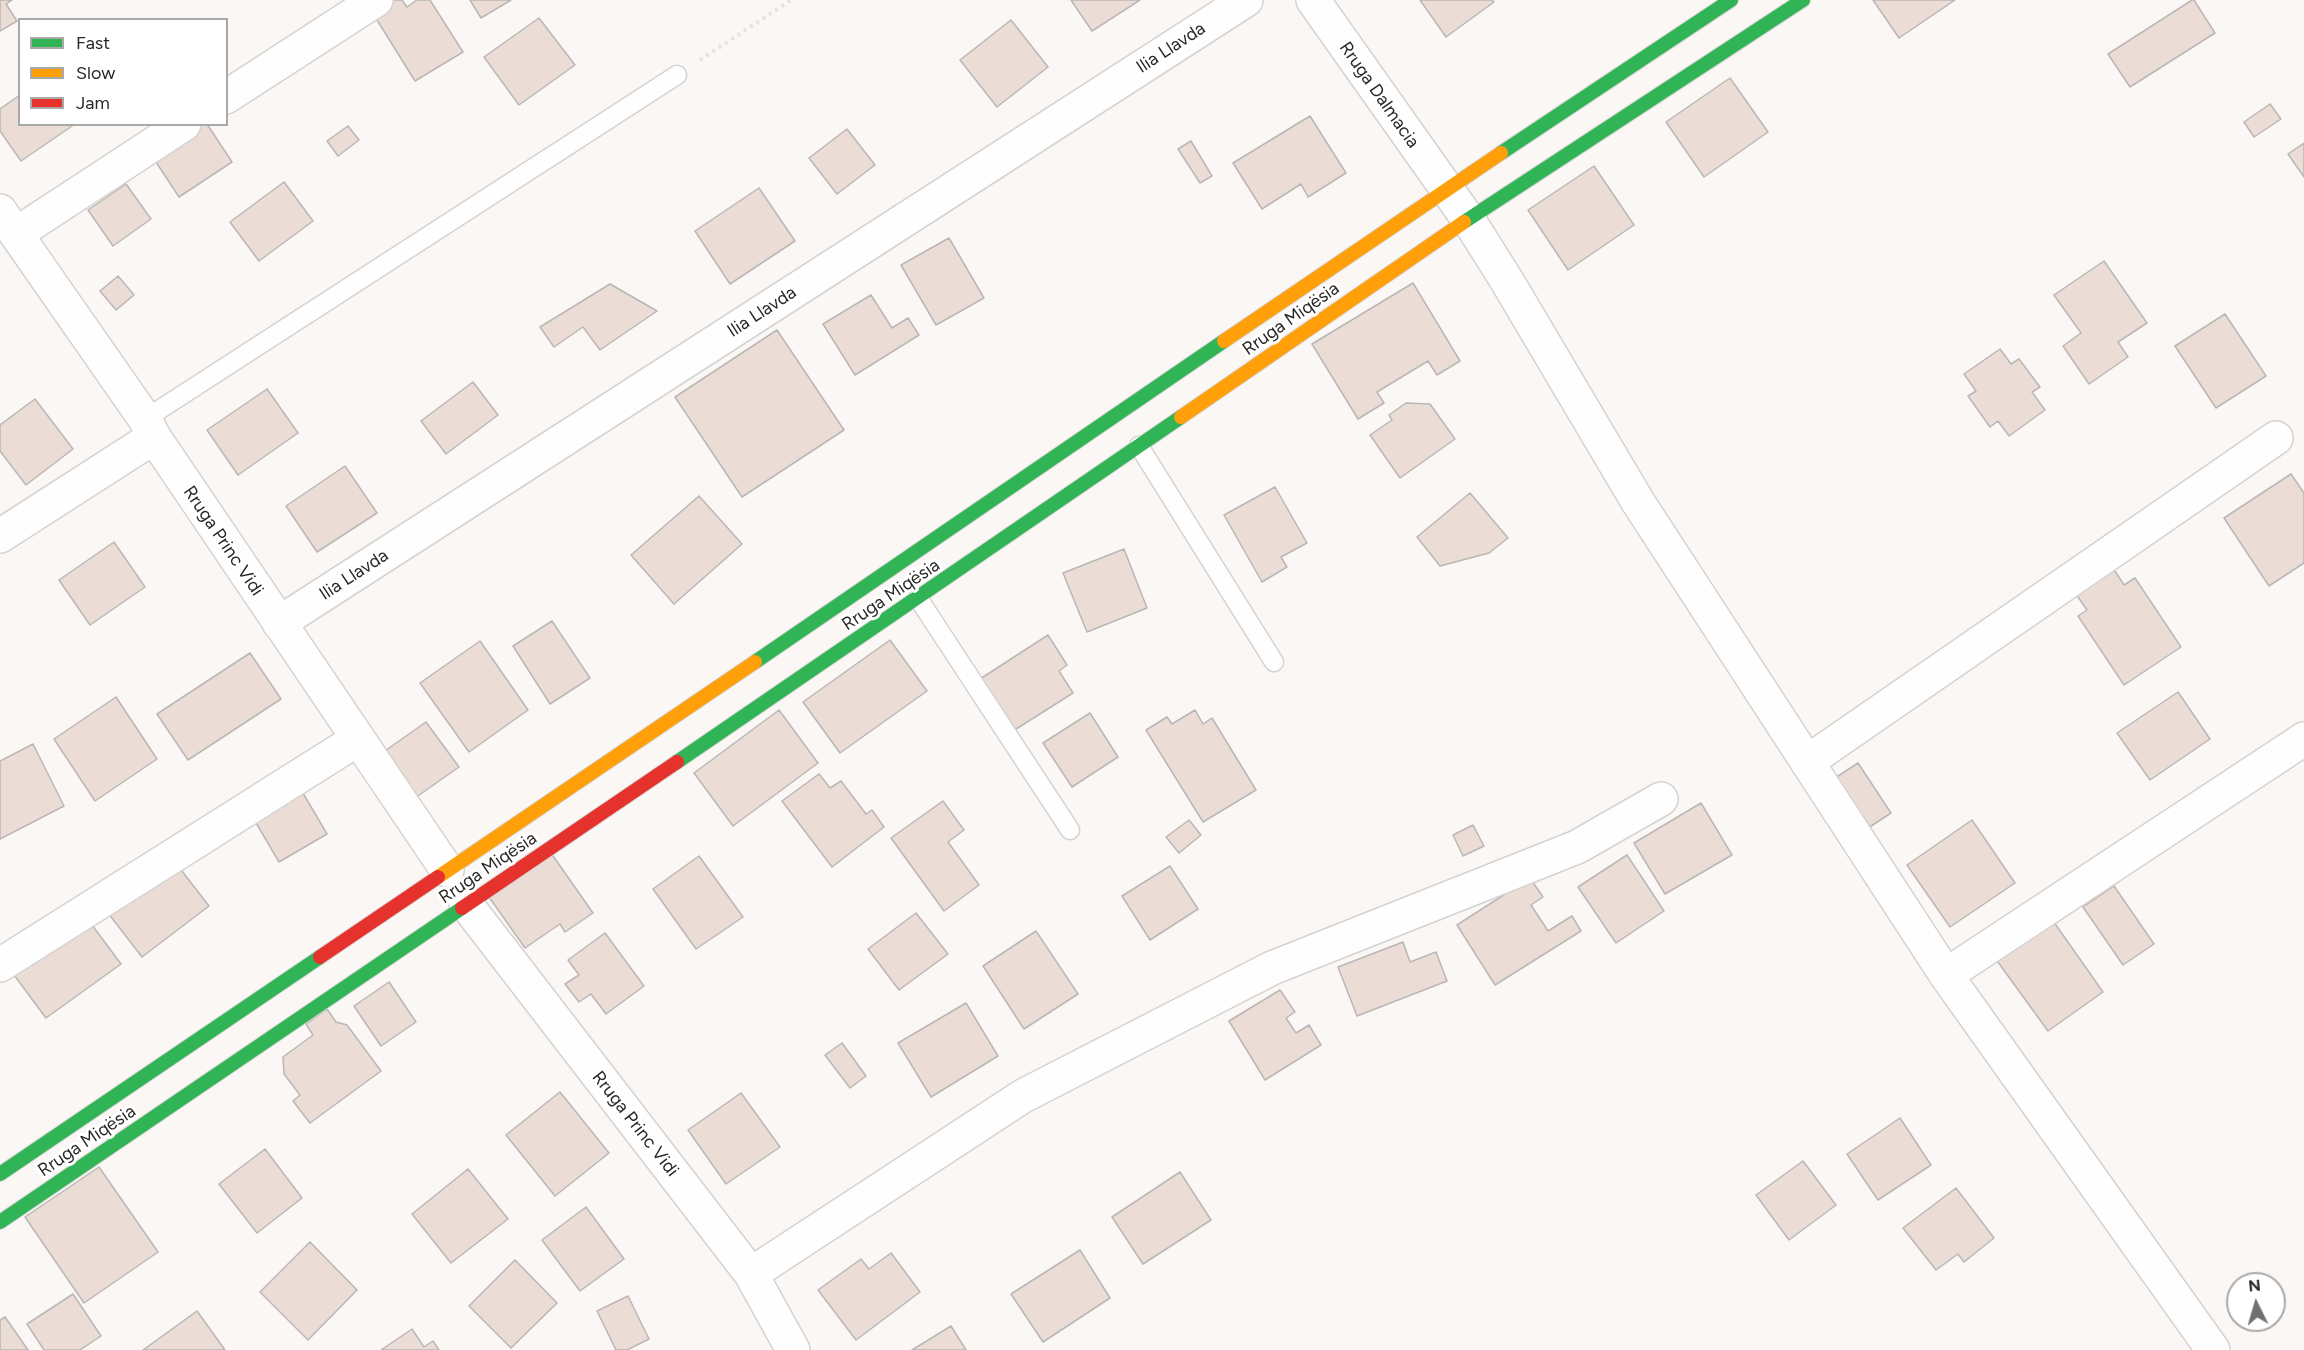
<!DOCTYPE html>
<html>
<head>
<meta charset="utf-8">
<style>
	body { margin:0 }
	#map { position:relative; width:2304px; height:1350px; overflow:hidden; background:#faf7f5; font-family:Figtree,sans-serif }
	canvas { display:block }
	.legend { position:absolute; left:18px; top:18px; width:210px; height:108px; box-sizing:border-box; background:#fff; border:2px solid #a9a9a8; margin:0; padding:8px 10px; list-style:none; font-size:18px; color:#292726 }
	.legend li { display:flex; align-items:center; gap:12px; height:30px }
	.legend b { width:30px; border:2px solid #a9a9a8 }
	.north { position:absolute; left:2226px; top:1272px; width:60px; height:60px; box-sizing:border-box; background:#fff; border:2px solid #a9a9a8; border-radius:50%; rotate:355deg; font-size:16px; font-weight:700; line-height:24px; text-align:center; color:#292726 }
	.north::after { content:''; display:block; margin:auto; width:21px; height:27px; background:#72706e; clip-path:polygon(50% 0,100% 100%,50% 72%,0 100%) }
</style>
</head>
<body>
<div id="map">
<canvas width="2304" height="1350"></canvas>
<ul class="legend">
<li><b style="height:8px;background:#30b455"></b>Fast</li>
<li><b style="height:8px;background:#ff9f0a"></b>Slow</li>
<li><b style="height:8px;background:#e5322d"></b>Jam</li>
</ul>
<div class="north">N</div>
</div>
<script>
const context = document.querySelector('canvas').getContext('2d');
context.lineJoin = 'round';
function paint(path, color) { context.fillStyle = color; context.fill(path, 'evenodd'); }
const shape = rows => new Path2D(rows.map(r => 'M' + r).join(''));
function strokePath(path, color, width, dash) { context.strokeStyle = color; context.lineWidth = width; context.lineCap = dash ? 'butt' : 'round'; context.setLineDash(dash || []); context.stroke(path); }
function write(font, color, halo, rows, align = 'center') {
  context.font = font + ' Figtree,sans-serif'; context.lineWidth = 6; context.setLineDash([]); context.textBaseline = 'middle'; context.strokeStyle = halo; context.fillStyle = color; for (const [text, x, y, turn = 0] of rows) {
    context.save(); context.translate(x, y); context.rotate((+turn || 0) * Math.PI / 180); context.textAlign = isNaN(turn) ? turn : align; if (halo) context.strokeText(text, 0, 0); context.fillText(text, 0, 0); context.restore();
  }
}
const building = shape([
	[0,0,12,0,6,4,17,21,0,31,0,0],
	[391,0,402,0,407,7,417,0,430,0,463,52,415,81,372,12,391,0],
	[470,0,511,0,481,18,470,0],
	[1071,0,1140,0,1092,31,1071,0],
	[1420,0,1492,0,1494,2,1446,37,1420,0],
	[1873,0,1955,0,1899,38,1873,0],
	[2192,0,2194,0,2215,33,2130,87,2108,54,2192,0],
	[539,18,575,65,519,105,484,57,539,18],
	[1011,20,1048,67,997,107,960,60,1011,20],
	[1730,78,1768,132,1704,177,1666,122,1730,78],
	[20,95,20,124,75,124,21,161,0,131,0,109,20,95],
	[2270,104,2281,119,2254,137,2244,122,2270,104],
	[1310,116,1346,173,1308,197,1301,184,1262,209,1233,163,1310,116],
	[193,124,207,124,232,162,179,197,150,153,193,124],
	[348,126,359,140,338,156,327,141,348,126],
	[847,129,875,165,837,194,809,158,847,129],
	[1191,141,1212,176,1200,183,1178,149,1191,141],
	[2304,143,2304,177,2288,154,2304,143],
	[1594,166,1634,225,1568,270,1528,210,1594,166],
	[284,182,313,221,259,261,230,222,284,182],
	[126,184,151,219,113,246,88,210,126,184],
	[759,188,795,241,730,284,695,231,759,188],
	[949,238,984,298,936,325,901,265,949,238],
	[2104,261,2147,323,2118,342,2128,357,2089,384,2063,346,2081,333,2054,295,2104,261],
	[118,276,134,295,116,310,100,291,118,276],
	[1413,283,1460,361,1437,375,1428,361,1377,392,1384,403,1358,419,1312,344,1413,283],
	[610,284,657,311,600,350,583,327,554,347,540,327,610,284],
	[871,295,892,328,908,318,919,335,855,375,823,324,871,295],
	[2225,314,2266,376,2216,408,2175,346,2225,314],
	[777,330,844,430,742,497,675,397,777,330],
	[2000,349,2011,364,2019,359,2040,387,2032,392,2045,410,2009,436,1998,421,1990,427,1968,396,1976,391,1964,374,2000,349],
	[473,382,498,415,446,454,421,421,473,382],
	[267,389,298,433,238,475,207,430,267,389],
	[35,399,73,449,26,485,0,451,0,425,35,399],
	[1406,403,1430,404,1455,439,1400,478,1370,435,1392,420,1389,415,1406,403],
	[345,466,377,513,317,552,286,506,345,466],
	[2291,474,2304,493,2304,563,2269,586,2224,518,2291,474],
	[1275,487,1307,543,1281,557,1287,567,1262,582,1224,515,1275,487],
	[1470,493,1508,538,1489,553,1440,566,1417,537,1470,493],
	[699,496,742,544,674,604,631,555,699,496],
	[114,542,145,587,90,625,59,580,114,542],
	[1124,549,1147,608,1087,632,1063,573,1124,549],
	[2109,562,2124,585,2135,578,2181,647,2124,685,2078,616,2087,610,2071,587,2109,562],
	[552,621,590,678,550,704,513,646,552,621],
	[1048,635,1067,665,1059,671,1073,693,1013,731,980,679,1048,635],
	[890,640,927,691,840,753,803,702,890,640],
	[480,641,528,710,469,752,420,683,480,641],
	[250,653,281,699,188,760,157,714,250,653],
	[2178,692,2210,739,2150,780,2117,733,2178,692],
	[116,697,157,759,95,801,54,739,116,697],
	[779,710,818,763,733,826,694,773,779,710],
	[1195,710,1203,724,1212,718,1256,790,1203,822,1146,730,1167,717,1172,724,1195,710],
	[1090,713,1118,757,1072,787,1043,743,1090,713],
	[426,722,459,767,415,798,382,753,426,722],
	[33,744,64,806,0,839,0,761,33,744],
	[1858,763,1891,813,1862,832,1829,782,1858,763],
	[819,774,830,788,841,781,866,814,872,810,884,827,832,867,782,801,819,774],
	[300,788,327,834,279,862,252,816,300,788],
	[943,801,964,830,948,842,979,885,944,911,891,838,943,801],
	[1701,803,1732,855,1665,894,1634,843,1701,803],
	[1189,820,1201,835,1179,853,1166,837,1189,820],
	[1972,820,2015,883,1950,927,1907,865,1972,820],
	[1473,825,1484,846,1463,856,1453,835,1473,825],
	[551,853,593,913,565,932,560,924,525,948,489,897,551,853],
	[1627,855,1664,911,1616,943,1578,887,1627,855],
	[699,856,743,917,696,949,653,889,699,856],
	[175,862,209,906,142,957,108,913,175,862],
	[1170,866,1198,909,1150,940,1122,896,1170,866],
	[1530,878,1543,897,1531,905,1548,931,1572,916,1581,931,1495,985,1457,925,1530,878],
	[2114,886,2154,944,2123,965,2083,907,2114,886],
	[916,913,948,954,899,990,868,949,916,913],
	[2051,918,2103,992,2048,1031,1995,958,2051,918],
	[89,921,121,964,46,1018,14,975,89,921],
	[1036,931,1078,994,1024,1029,983,966,1036,931],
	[605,933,644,986,606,1014,591,994,579,1002,565,984,579,975,568,960,605,933],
	[1403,942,1410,962,1436,952,1447,981,1357,1016,1338,967,1403,942],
	[389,982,416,1022,381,1046,354,1006,389,982],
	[1280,990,1295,1012,1286,1018,1296,1033,1309,1025,1321,1045,1265,1080,1229,1021,1280,990],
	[966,1003,998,1056,931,1097,898,1043,966,1003],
	[327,1009,336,1022,347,1025,381,1071,310,1123,293,1101,300,1095,284,1074,283,1057,313,1035,306,1024,327,1009],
	[842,1043,866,1076,850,1088,825,1055,842,1043],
	[560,1092,609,1153,555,1196,506,1135,560,1092],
	[741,1093,780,1147,726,1184,688,1130,741,1093],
	[1900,1118,1931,1165,1878,1200,1847,1154,1900,1118],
	[265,1149,302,1198,257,1233,219,1184,265,1149],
	[1803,1161,1836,1205,1789,1240,1756,1195,1803,1161],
	[99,1167,158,1252,84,1303,25,1217,99,1167],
	[468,1169,508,1219,451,1263,412,1214,468,1169],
	[1180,1172,1211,1220,1143,1264,1112,1217,1180,1172],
	[1956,1188,1994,1238,1964,1262,1958,1254,1936,1270,1903,1228,1956,1188],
	[586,1207,624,1259,580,1291,542,1240,586,1207],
	[310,1242,357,1290,308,1340,260,1292,310,1242],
	[1080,1250,1110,1298,1043,1342,1011,1294,1080,1250],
	[891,1253,920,1292,856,1340,818,1290,861,1259,869,1269,891,1253],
	[515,1260,557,1303,511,1348,469,1306,515,1260],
	[73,1294,101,1336,80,1350,44,1350,27,1324,73,1294],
	[628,1296,649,1339,627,1350,616,1350,597,1311,628,1296],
	[197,1311,225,1350,143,1350,197,1311],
	[5,1317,28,1350,0,1350,0,1320,5,1317],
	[951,1326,966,1350,912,1350,951,1326],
	[412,1329,424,1347,433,1341,439,1350,381,1350,412,1329]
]);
paint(building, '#ebddd6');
strokePath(building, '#b9b7b6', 1.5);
const lane = shape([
	[145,419,677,75],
	[1139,446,1274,662],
	[918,598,1070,830]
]);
const street = shape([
	[1313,0,1468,219,1507,281,1638,502,1946,975,2213,1350],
	[226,97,376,0],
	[0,211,145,419,154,437,447,870],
	[16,234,184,124],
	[0,536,154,437],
	[279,623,1246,0],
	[1807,762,2276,438],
	[466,904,751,1274,793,1350],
	[0,965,358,739],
	[1946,975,2304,739],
	[751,1274,1023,1096,1272,968,1577,847,1661,799]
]);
const fast = shape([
	[1501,153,1731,0],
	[1464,222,1803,0],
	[755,662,1224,341],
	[677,762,1181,417],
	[0,1174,320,957],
	[0,1222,462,908]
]);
const slow = shape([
	[1224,341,1501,153],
	[1181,417,1464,222],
	[438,877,755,662]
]);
const jam = shape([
	[462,908,677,762],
	[320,957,438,877]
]);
strokePath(lane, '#d5d3d1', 21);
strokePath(street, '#d5d3d1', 36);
strokePath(fast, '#d7d5d4', 16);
strokePath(slow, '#d7d5d4', 16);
strokePath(jam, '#d7d5d4', 16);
strokePath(shape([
	[700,60,791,0]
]), '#e3e3e2', 4, [3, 4.5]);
strokePath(lane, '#fefefe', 18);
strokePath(street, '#fefefe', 33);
strokePath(fast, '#30b455', 14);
strokePath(slow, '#ff9f0a', 14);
strokePath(jam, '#e5322d', 14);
write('18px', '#292726', '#fff', [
	["Ilia Llavda",1171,48,-33],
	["Rruga Dalmacia",1379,95,55],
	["Ilia Llavda",762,312,-33],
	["Rruga Miqësia",1291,319,-35],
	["Rruga Princ Vidi",223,541,56],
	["Ilia Llavda",354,575,-33],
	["Rruga Miqësia",891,595,-34],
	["Rruga Miqësia",488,868,-34],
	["Rruga Princ Vidi",635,1124,52],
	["Rruga Miqësia",87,1141,-34]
]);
</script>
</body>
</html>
